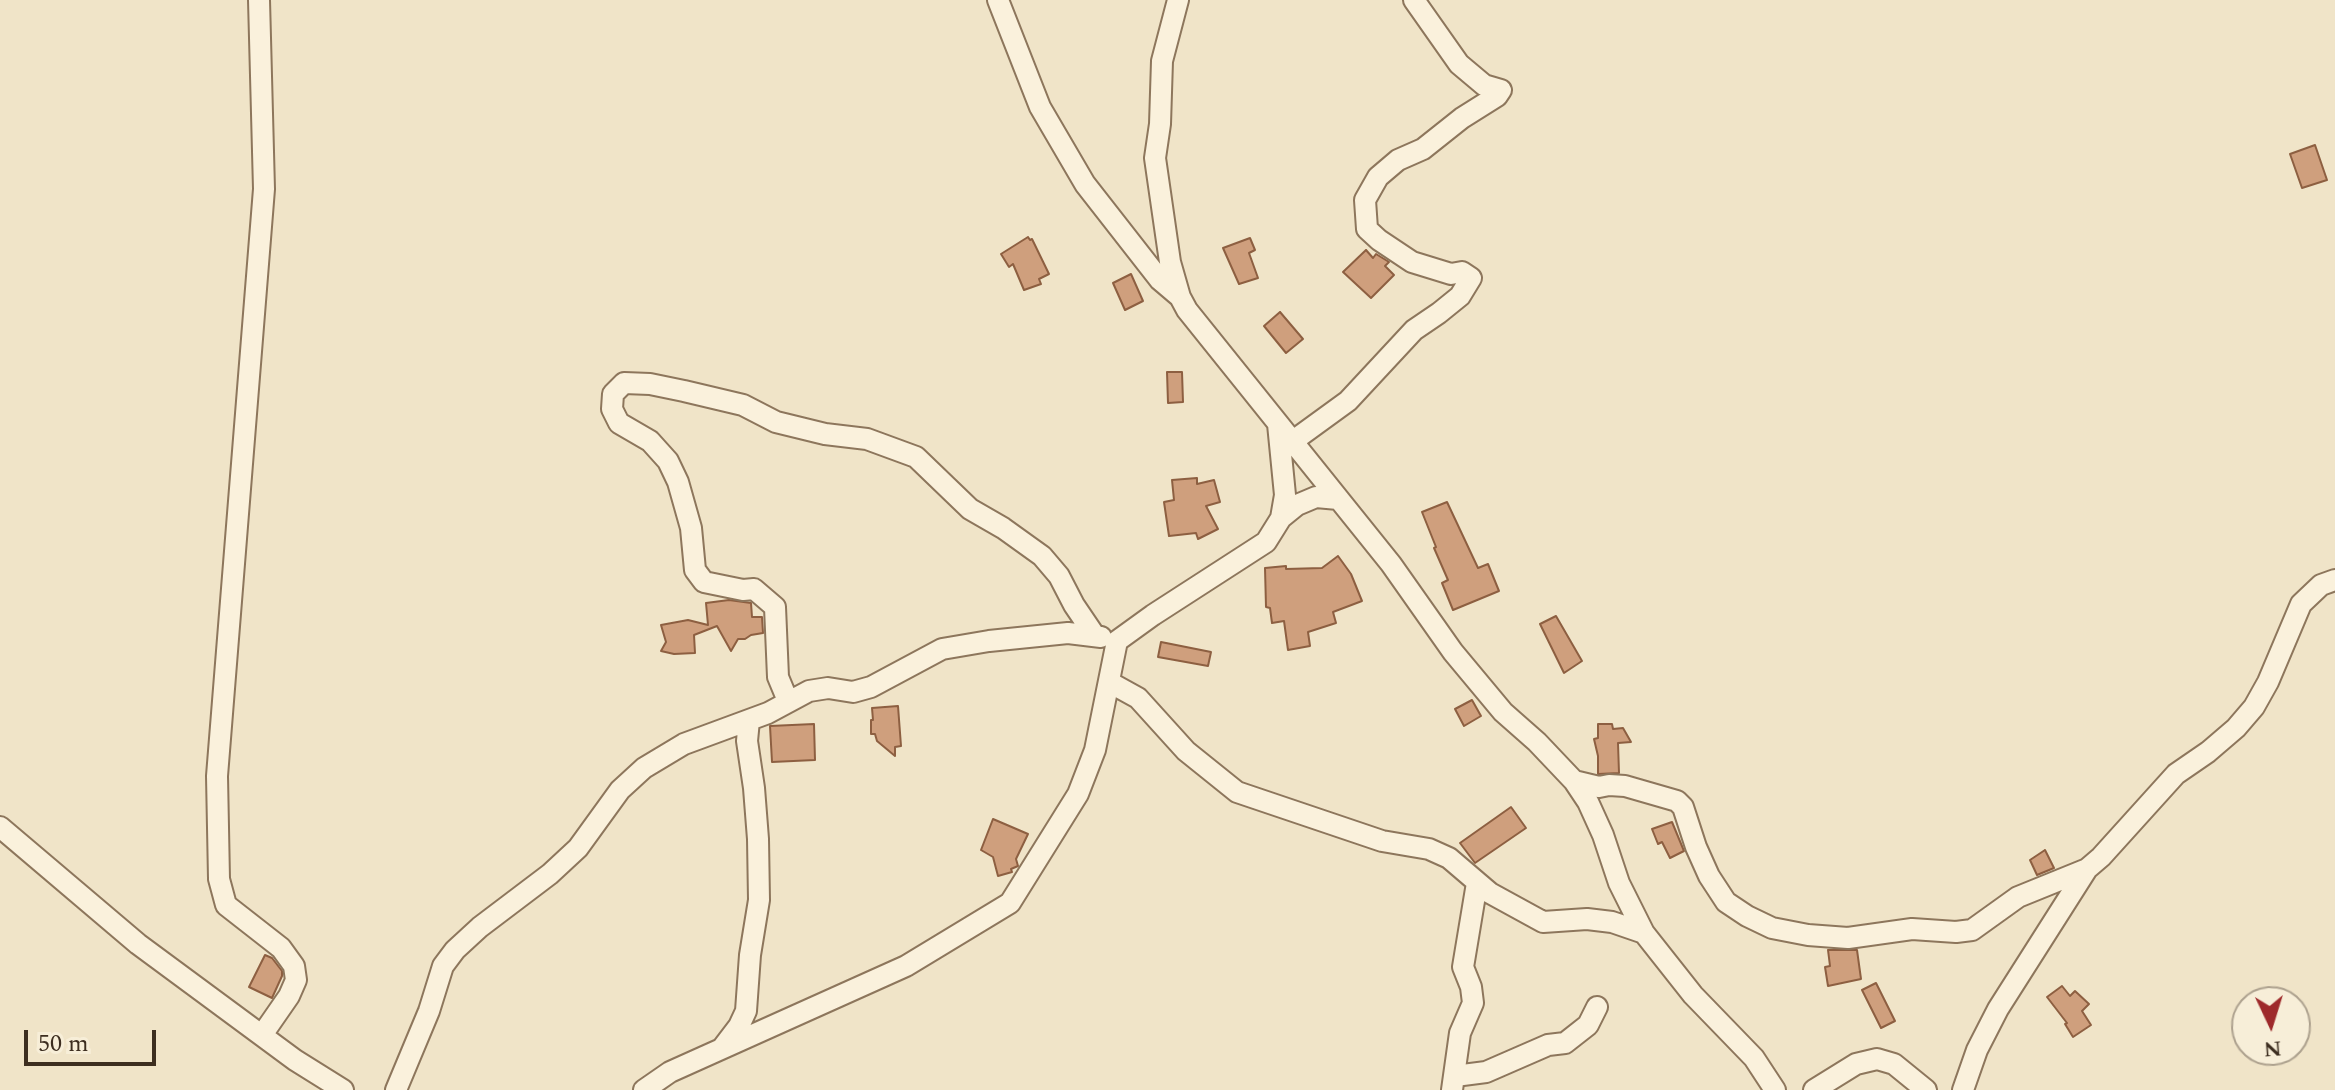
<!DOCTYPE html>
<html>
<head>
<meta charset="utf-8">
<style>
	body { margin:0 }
	#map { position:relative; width:2335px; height:1090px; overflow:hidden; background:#f0e4c8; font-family:Spectral,serif }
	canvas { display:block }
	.north { position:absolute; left:2231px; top:986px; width:80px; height:80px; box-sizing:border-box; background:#f7eed8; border:2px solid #ada18e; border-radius:50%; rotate:176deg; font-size:22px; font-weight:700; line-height:32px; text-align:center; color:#3d2e20 }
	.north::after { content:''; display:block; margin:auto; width:28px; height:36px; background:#9e2a2b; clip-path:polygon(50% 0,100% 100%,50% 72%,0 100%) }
	.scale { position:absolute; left:24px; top:1030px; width:132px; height:36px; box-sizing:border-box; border:4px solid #3d2e20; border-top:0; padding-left:10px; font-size:24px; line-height:28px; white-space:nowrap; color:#3d2e20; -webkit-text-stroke:6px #f7eed8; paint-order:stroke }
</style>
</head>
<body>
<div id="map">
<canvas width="2335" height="1090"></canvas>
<div class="north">N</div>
<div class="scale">50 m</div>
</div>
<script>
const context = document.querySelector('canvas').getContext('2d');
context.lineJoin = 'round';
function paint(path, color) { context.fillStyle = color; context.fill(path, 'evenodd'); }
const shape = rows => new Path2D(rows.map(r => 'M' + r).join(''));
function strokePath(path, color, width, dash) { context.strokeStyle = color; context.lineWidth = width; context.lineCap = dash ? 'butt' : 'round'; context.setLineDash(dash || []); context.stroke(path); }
const building = shape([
	[2315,145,2327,180,2302,188,2290,154,2315,145],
	[1028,237,1030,240,1032,239,1049,274,1039,279,1041,284,1024,290,1013,264,1009,267,1001,254,1028,237],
	[1250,238,1255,250,1249,253,1258,278,1239,284,1223,248,1250,238],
	[1366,250,1373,258,1376,254,1389,262,1385,266,1394,275,1371,298,1343,272,1366,250],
	[1131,274,1143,301,1125,310,1113,283,1131,274],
	[1280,312,1303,339,1286,353,1264,326,1280,312],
	[1167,372,1182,372,1183,402,1168,403,1167,372],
	[1197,478,1197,484,1214,480,1220,502,1206,506,1218,529,1198,539,1196,533,1169,536,1164,502,1174,500,1172,480,1197,478],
	[1447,502,1478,568,1488,564,1499,591,1453,610,1442,583,1448,580,1434,548,1436,547,1422,512,1447,502],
	[1338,556,1351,574,1362,601,1333,612,1336,623,1308,632,1310,646,1288,650,1284,621,1272,623,1270,608,1266,607,1265,568,1286,566,1286,569,1322,568,1338,556],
	[729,600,751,603,752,617,762,617,763,633,751,635,745,639,738,639,731,651,717,626,694,635,695,653,674,654,661,651,666,642,661,625,688,620,708,625,706,603,729,600],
	[1556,616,1582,661,1564,673,1540,624,1556,616],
	[1161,642,1211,652,1208,666,1158,657,1161,642],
	[1472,700,1481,716,1464,726,1455,709,1472,700],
	[898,706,901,746,895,747,895,756,877,741,875,734,871,734,871,720,873,720,872,708,898,706],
	[814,724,815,760,772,762,770,726,814,724],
	[1598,724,1612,724,1613,729,1623,728,1631,742,1618,743,1619,773,1598,774,1598,756,1594,739,1598,738,1598,724],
	[1511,807,1526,828,1475,863,1460,843,1511,807],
	[993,819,1028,834,1016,859,1018,866,1011,869,1012,872,998,876,993,857,981,850,993,819],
	[1672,822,1684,851,1670,858,1662,842,1658,844,1652,829,1672,822],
	[2045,850,2054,868,2037,875,2030,860,2045,850],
	[1828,950,1857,950,1861,979,1828,986,1825,967,1830,966,1828,950],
	[265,955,272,958,282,971,282,976,272,998,249,987,265,955],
	[1876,983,1895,1021,1881,1028,1862,990,1876,983],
	[2062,986,2070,996,2075,991,2089,1004,2082,1011,2091,1025,2073,1037,2065,1024,2067,1023,2047,997,2062,986]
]);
paint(building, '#cf9f7d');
strokePath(building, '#8d5f41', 2);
const minor = shape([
	[259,0,264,189,217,776,219,879,226,905,281,948,294,966,296,980,289,996,262,1035],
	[998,0,1040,107,1085,184,1160,280,1180,297],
	[1178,0,1162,61,1160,124,1155,158,1170,262,1180,297,1187,310,1391,564,1453,652,1503,712,1537,742,1574,781,1588,802,1603,835,1619,883,1644,933,1693,995,1754,1058,1775,1090],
	[1278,424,1285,495,1281,518],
	[1293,441,1348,401,1414,330,1439,313,1460,296,1471,278,1462,272,1451,274,1412,262,1379,240,1367,229,1365,200,1378,177,1398,160,1423,149,1462,118,1497,96,1501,90,1484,85,1459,64,1414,0],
	[1109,682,1138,698,1186,751,1237,792,1382,841,1429,849,1449,858,1490,893,1543,922,1587,919,1612,922,1644,933],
	[788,701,778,677,775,607,754,589,743,590,704,582,695,570,691,528,678,482,668,461,650,441,619,423,612,409,613,394,624,383,650,384,684,391,743,405,776,422,825,434,867,439,916,457,970,509,1003,528,1042,556,1059,576,1074,605,1095,636],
	[1574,781,1599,787,1609,785,1625,786,1677,801,1683,807,1696,847,1709,876,1726,902,1747,916,1772,928,1808,935,1848,938,1912,929,1956,932,1972,930,2018,897,2087,869],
	[0,827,138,944,295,1060,343,1090],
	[723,1047,739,1026,746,1011,750,955,759,900,758,839,754,788,747,741,749,720],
	[1455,1076,1486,1072,1548,1045,1565,1043,1588,1025,1597,1007],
	[396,1090,429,1011,443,966,455,950,480,927,550,874,578,848,620,790,644,768,684,744,768,713,809,691,828,688,853,692,871,687,942,649,989,641,1068,633,1101,637],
	[644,1090,670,1072,906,966,1010,903,1078,794,1095,750,1117,641,1153,615,1266,542,1281,518,1297,505,1316,497,1338,499],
	[1452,1090,1460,1033,1473,1003,1471,987,1463,967,1477,883],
	[1814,1090,1856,1064,1877,1059,1894,1064,1926,1090],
	[1963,1090,1977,1050,1998,1009,2087,869,2101,857,2176,774,2208,752,2236,728,2254,707,2268,682,2301,604,2321,585,2335,580]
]);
strokePath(minor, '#8d765c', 24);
strokePath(minor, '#faf1dc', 20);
</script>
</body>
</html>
